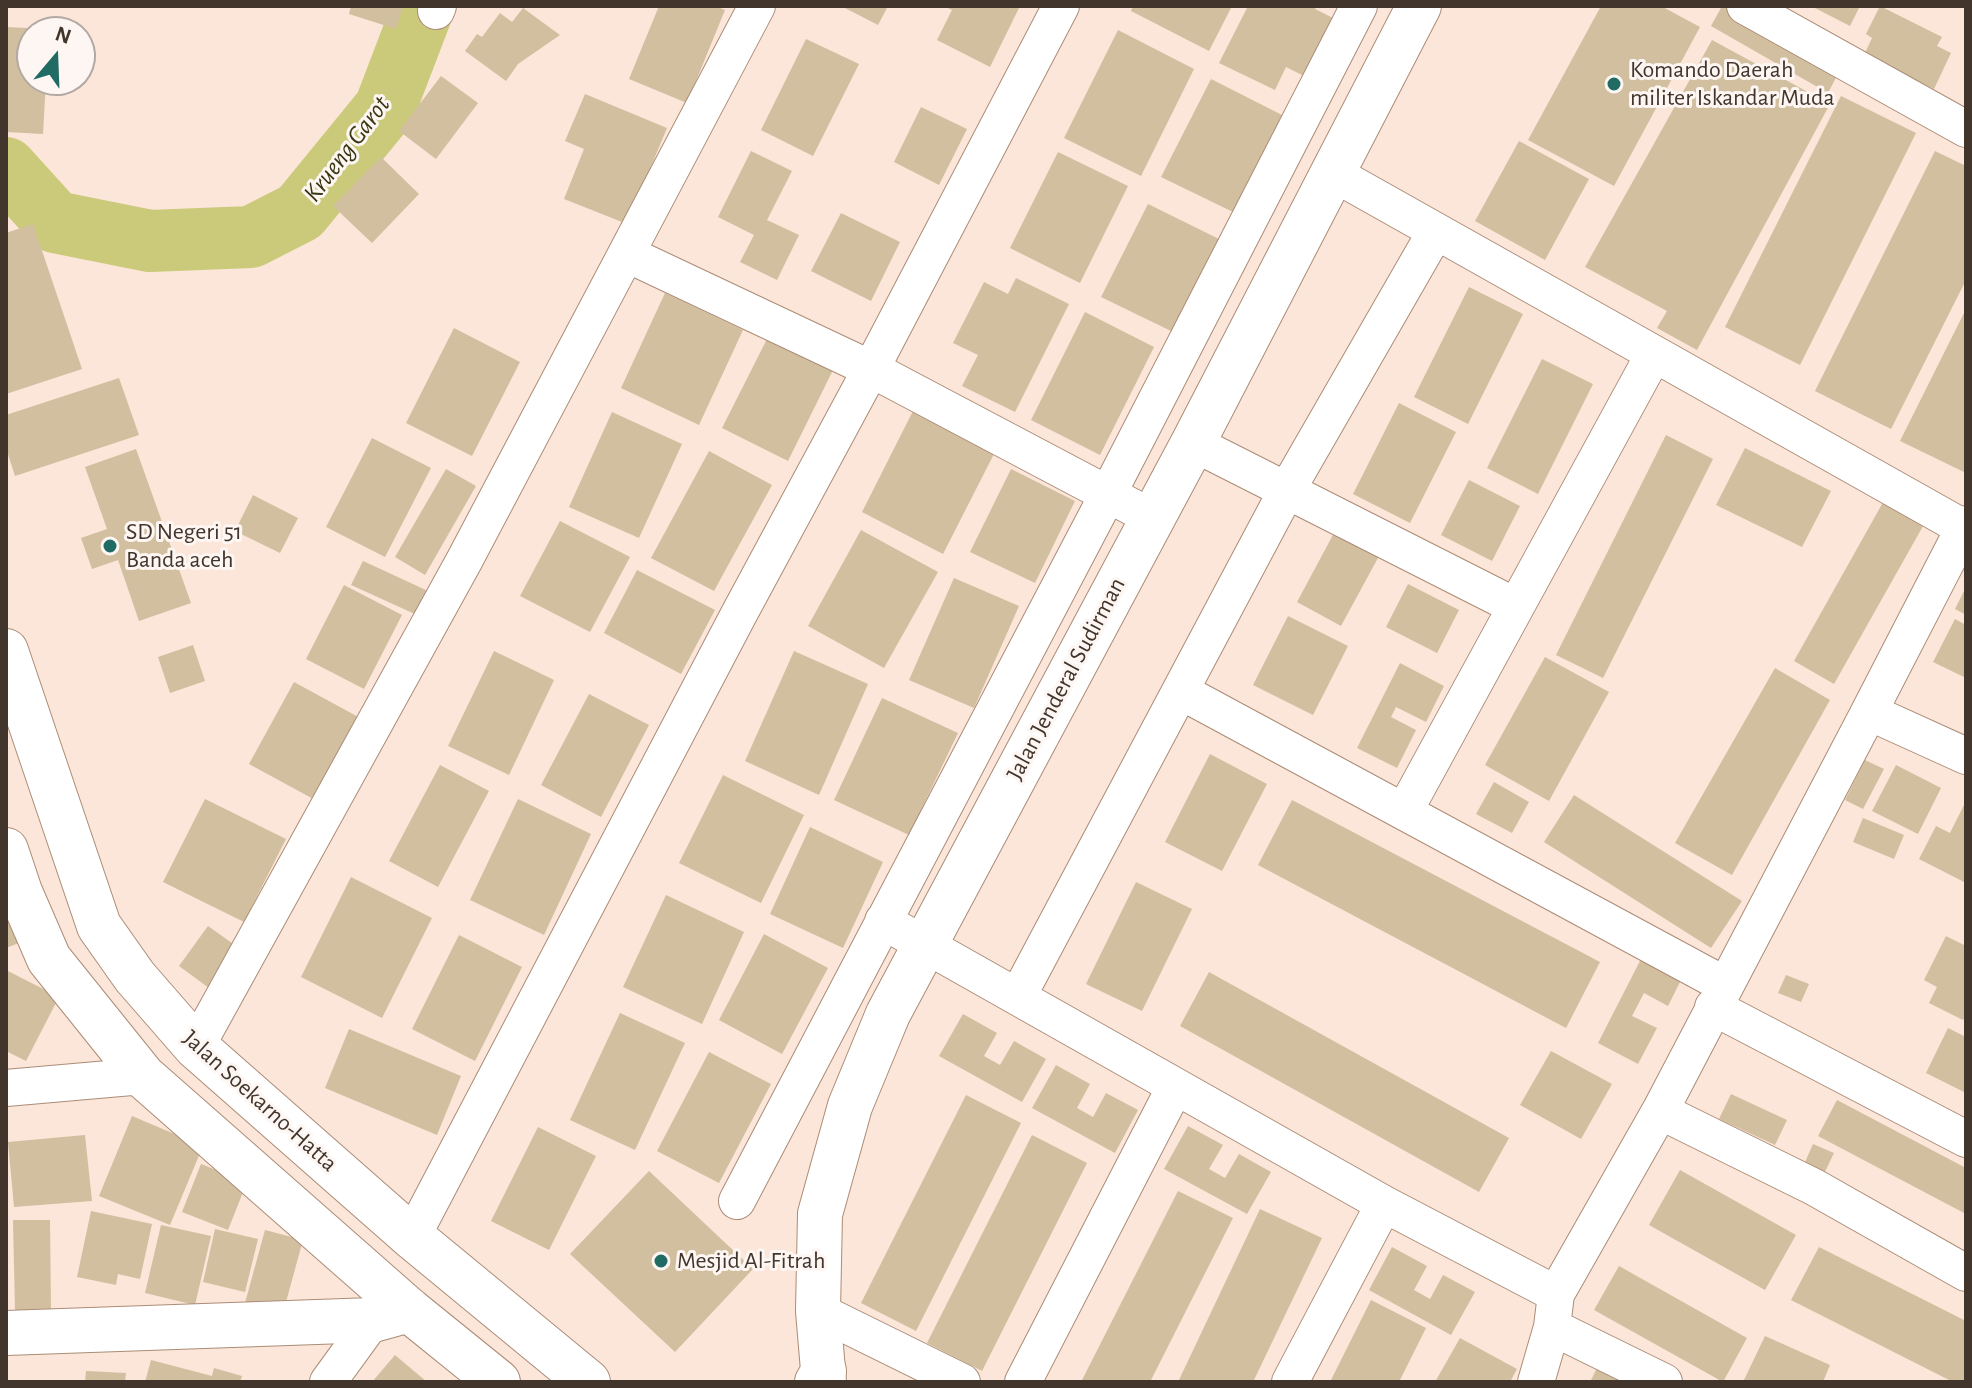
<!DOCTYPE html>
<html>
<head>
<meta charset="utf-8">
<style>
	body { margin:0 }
	#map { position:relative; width:1972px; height:1388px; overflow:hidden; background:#fbe6d9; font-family:"Alegreya Sans",sans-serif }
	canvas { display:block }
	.frame { position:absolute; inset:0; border:8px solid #42352c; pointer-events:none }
	.north { position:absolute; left:16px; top:16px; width:80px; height:80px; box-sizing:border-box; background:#fdf6f2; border:2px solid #b2a9a3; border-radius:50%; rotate:19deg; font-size:22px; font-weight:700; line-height:32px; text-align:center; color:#42352c }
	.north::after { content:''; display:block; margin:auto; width:28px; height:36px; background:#216b65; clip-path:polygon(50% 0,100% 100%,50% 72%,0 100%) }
</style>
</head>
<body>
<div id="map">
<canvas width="1972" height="1388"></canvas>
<div class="frame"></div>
<div class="north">N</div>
</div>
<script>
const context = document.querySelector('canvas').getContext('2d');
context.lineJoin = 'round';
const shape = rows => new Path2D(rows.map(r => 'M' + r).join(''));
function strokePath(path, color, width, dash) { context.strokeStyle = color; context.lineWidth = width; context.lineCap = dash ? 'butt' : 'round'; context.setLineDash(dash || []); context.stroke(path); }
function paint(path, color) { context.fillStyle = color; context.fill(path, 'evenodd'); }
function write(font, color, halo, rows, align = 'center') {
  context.font = font + ' "Alegreya Sans",sans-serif'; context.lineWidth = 6; context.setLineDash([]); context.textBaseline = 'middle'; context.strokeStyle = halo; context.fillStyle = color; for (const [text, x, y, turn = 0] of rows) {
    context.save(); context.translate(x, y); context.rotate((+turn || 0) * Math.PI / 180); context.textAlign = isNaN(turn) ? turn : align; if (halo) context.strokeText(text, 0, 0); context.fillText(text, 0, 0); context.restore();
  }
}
strokePath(shape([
	[6,168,55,222,150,241,251,237,300,212,385,108,424,6]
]), '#caca7a', 62);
paint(shape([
	[351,6,403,6,396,29,349,14],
	[659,6,715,6,725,10,687,103,629,79],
	[841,6,888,6,878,25],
	[944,6,1020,6,990,67,937,40,952,10],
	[1133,6,1232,6,1209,51,1131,11],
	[1248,6,1317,6,1315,9,1335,19,1306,77,1286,67,1275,90,1219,63],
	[1601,6,1661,6,1700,27,1614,186,1528,140],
	[1722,6,1732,6,1841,68,1828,93,1711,26],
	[1811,6,1860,6,1850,26],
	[1880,6,1942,37,1937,46,1951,53,1934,89,1864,55,1872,38,1866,34],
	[523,8,560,35,518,64,506,81,465,51,477,34,482,37,500,13,512,22],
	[6,27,49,29,49,32,32,32,32,80,46,80,43,134,6,132],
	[1118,30,1194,69,1141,176,1064,138],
	[806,39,859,64,813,156,761,130],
	[1712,40,1830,104,1697,350,1657,328,1667,311,1585,267],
	[441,76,478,103,436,159,399,131],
	[1211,79,1282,115,1233,212,1161,177],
	[585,94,667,128,627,224,564,199,584,149,565,141],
	[1841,96,1916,133,1800,365,1725,327],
	[921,107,967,129,939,185,894,162],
	[1519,141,1589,179,1545,260,1475,221],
	[751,151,792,171,767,220,799,235,777,280,740,262,754,235,718,217],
	[1935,151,1966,166,1966,280,1891,429,1815,391],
	[1058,152,1128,186,1080,283,1010,248],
	[381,157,419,194,372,243,333,206],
	[1148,204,1219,239,1173,332,1101,297],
	[841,213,900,242,871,301,811,271],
	[33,224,82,369,6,394,6,233],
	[1016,278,1069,304,1015,412,962,386,978,355,953,343,984,282,1008,294],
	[1469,287,1523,314,1468,424,1414,397],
	[665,293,743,330,699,425,621,388],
	[1966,309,1966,473,1900,441],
	[1085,312,1154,347,1100,455,1031,420],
	[454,328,520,362,472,456,406,423],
	[768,337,833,370,788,461,722,428],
	[1542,359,1593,384,1538,494,1487,468],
	[119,378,139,435,15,476,6,448,6,415],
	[1399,403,1456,432,1410,523,1353,494],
	[914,409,996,450,943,554,862,512],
	[612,412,682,444,639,538,569,507],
	[1666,435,1713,459,1603,678,1556,655],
	[372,438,431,468,385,557,326,527],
	[1745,448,1831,491,1802,547,1716,505],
	[136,449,191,603,139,621,118,560,92,569,81,538,107,529,85,467],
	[709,451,772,485,714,591,651,558],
	[446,469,476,486,425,575,395,557],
	[1011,469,1075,501,1035,583,970,552],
	[1469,480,1520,506,1492,561,1441,535],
	[253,495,298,518,280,553,235,531],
	[1886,497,1927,519,1834,684,1794,661],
	[560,521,630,557,590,632,520,596],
	[861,530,938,572,884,668,808,626],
	[1334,533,1379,556,1341,626,1297,602],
	[363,561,428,591,417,615,351,585],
	[637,570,715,610,681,674,604,633],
	[954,578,1019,606,974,708,909,680],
	[1408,584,1459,610,1437,653,1386,627],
	[344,585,402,615,364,689,306,659],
	[1966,587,1966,615,1955,609],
	[1288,616,1348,646,1313,715,1253,685],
	[1955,619,1966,625,1966,678,1933,662],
	[193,645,205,681,170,693,158,657],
	[494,651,554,680,509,775,448,746],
	[794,651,868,684,819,795,745,761],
	[1545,657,1609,692,1549,801,1485,765],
	[1400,663,1444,686,1426,722,1396,707,1391,717,1416,730,1397,768,1357,748],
	[1775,668,1830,700,1732,875,1675,843],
	[294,682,362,719,317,801,249,764],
	[589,694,649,725,601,817,541,785],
	[882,698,958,733,909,835,834,800],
	[1210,754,1267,784,1222,871,1165,842],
	[1865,760,1884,769,1863,809,1845,800],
	[440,765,489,791,438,887,389,861],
	[1896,765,1941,788,1918,834,1872,811],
	[723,775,804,815,761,903,679,863],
	[1494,782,1529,802,1512,833,1476,814],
	[1574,795,1742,901,1711,948,1544,842],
	[205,799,286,839,244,922,163,882],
	[518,799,591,834,544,935,470,900],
	[1292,800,1600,962,1566,1028,1258,865],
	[1964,805,1966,806,1966,883,1919,859,1936,826,1950,833],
	[1863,818,1904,835,1894,859,1853,842],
	[810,827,883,862,843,948,770,914],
	[351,877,432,918,382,1018,301,977],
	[1136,882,1192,909,1142,1011,1086,984],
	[666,895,744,932,702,1024,623,987],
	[6,909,19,943,6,948],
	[208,926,239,948,209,988,179,966],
	[764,934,828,968,782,1054,719,1020],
	[459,935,522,967,475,1061,412,1029],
	[1946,936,1966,946,1966,1014,1963,1020,1929,1003,1937,987,1924,980],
	[1642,957,1682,978,1668,1006,1644,993,1632,1016,1657,1028,1638,1064,1598,1043],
	[6,970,59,997,26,1061,6,1051],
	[1209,972,1509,1138,1479,1192,1180,1026],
	[1786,975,1809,984,1801,1002,1778,993],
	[620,1013,685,1043,635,1150,570,1120],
	[963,1014,997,1033,984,1056,1000,1065,1014,1041,1046,1059,1022,1102,939,1056],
	[1948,1028,1966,1037,1966,1093,1926,1073],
	[349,1029,461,1076,437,1135,325,1088],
	[1551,1051,1612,1084,1581,1139,1520,1105],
	[709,1052,771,1084,719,1183,657,1151],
	[1056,1065,1090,1084,1077,1108,1093,1117,1106,1093,1138,1110,1115,1153,1032,1108],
	[1731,1094,1787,1120,1775,1145,1719,1119],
	[966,1095,1021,1123,916,1331,861,1303],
	[1837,1100,1966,1168,1966,1214,1818,1136],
	[132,1116,203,1146,170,1225,99,1196],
	[1188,1126,1223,1145,1209,1169,1225,1178,1239,1154,1271,1172,1247,1214,1164,1169],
	[538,1127,596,1156,549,1250,491,1221],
	[85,1135,92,1201,14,1207,8,1142],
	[1032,1135,1087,1163,982,1371,927,1343],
	[1813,1144,1834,1153,1822,1178,1802,1169],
	[201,1164,247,1182,228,1230,182,1212],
	[1680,1170,1796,1235,1765,1290,1649,1225],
	[649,1171,753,1269,675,1352,570,1254],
	[1178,1191,1233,1218,1150,1382,1081,1382],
	[1260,1209,1322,1238,1253,1382,1178,1382],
	[91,1211,152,1224,140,1279,118,1274,116,1285,77,1277],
	[13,1220,50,1220,51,1311,15,1311],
	[161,1225,211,1236,195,1305,145,1293],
	[215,1229,258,1239,245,1292,203,1282],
	[265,1230,303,1240,283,1313,245,1303],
	[1392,1247,1427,1266,1414,1290,1430,1299,1443,1275,1475,1292,1451,1335,1369,1290],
	[1819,1247,1966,1321,1966,1382,1953,1382,1791,1300],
	[1619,1266,1747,1338,1723,1382,1594,1310],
	[1371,1300,1426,1328,1399,1382,1330,1382],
	[1765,1336,1830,1365,1823,1382,1743,1382],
	[1460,1338,1517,1369,1510,1382,1435,1382],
	[395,1355,427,1382,372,1382],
	[151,1360,212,1376,214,1368,242,1376,240,1382,145,1382],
	[1597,1368,1626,1382,1590,1382],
	[86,1371,126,1373,125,1382,85,1382]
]), '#d1bf9f');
const minor = shape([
	[1745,6,1966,129],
	[436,11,438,6],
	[1331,172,1964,528],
	[627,254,871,369,1151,517],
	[1193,443,1515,606],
	[1182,692,1725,985],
	[1869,712,1966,524],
	[1405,810,1654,354],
	[883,921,1384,1204,1556,1294],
	[1018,996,1287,490,1436,231],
	[1713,1007,1966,1139],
	[196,1047,464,561,757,6],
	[6,1088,143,1076],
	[1660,1111,1814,1187,1966,1273],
	[737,1201,1108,494,1359,6],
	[412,1237,739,614,871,369,1061,6],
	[818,1311,962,1382],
	[1552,1327,1664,1382],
	[328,1382,373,1320],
	[1023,1382,1175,1087],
	[1290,1382,1384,1204],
	[1536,1382,1552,1327,1556,1294,1660,1111,1869,712,1966,756]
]);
const tertiary = shape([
	[6,1333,373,1320,409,1310],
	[824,1382,818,1311,820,1214,850,1106,888,1014,1193,443,1419,6]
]);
const trunk = shape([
	[6,651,99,926,135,977,196,1047,412,1237,588,1382],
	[6,850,20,892,49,959,143,1076,409,1310,498,1382],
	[817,1382,824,1371]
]);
strokePath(minor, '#ab8c77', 38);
strokePath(tertiary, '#ab8c77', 46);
strokePath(trunk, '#ab8c77', 46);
strokePath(minor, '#fff', 36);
strokePath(tertiary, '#fff', 44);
strokePath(trunk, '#fff', 44);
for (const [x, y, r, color] of [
	[1614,84,8,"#216b65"],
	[110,546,8,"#216b65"],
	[661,1261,8,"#216b65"]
]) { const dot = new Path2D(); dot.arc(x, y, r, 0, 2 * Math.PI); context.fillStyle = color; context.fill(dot); strokePath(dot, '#fdf6f2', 3); }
write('24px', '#42352c', '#fdf6f2', [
	["Komando Daerah",1630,70],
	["militer Iskandar Muda",1630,98],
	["SD Negeri 51",126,532],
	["Banda aceh",126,560],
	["Mesjid Al-Fitrah",677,1261]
], 'left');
write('24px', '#42352c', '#fdf6f2', [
	["Jalan Jenderal Sudirman",1066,679,-62],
	["Jalan Soekarno-Hatta",260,1101,42]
]);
write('italic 26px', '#373713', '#fdf6f2', [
	["Krueng Garot",347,149,-53]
]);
</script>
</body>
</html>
